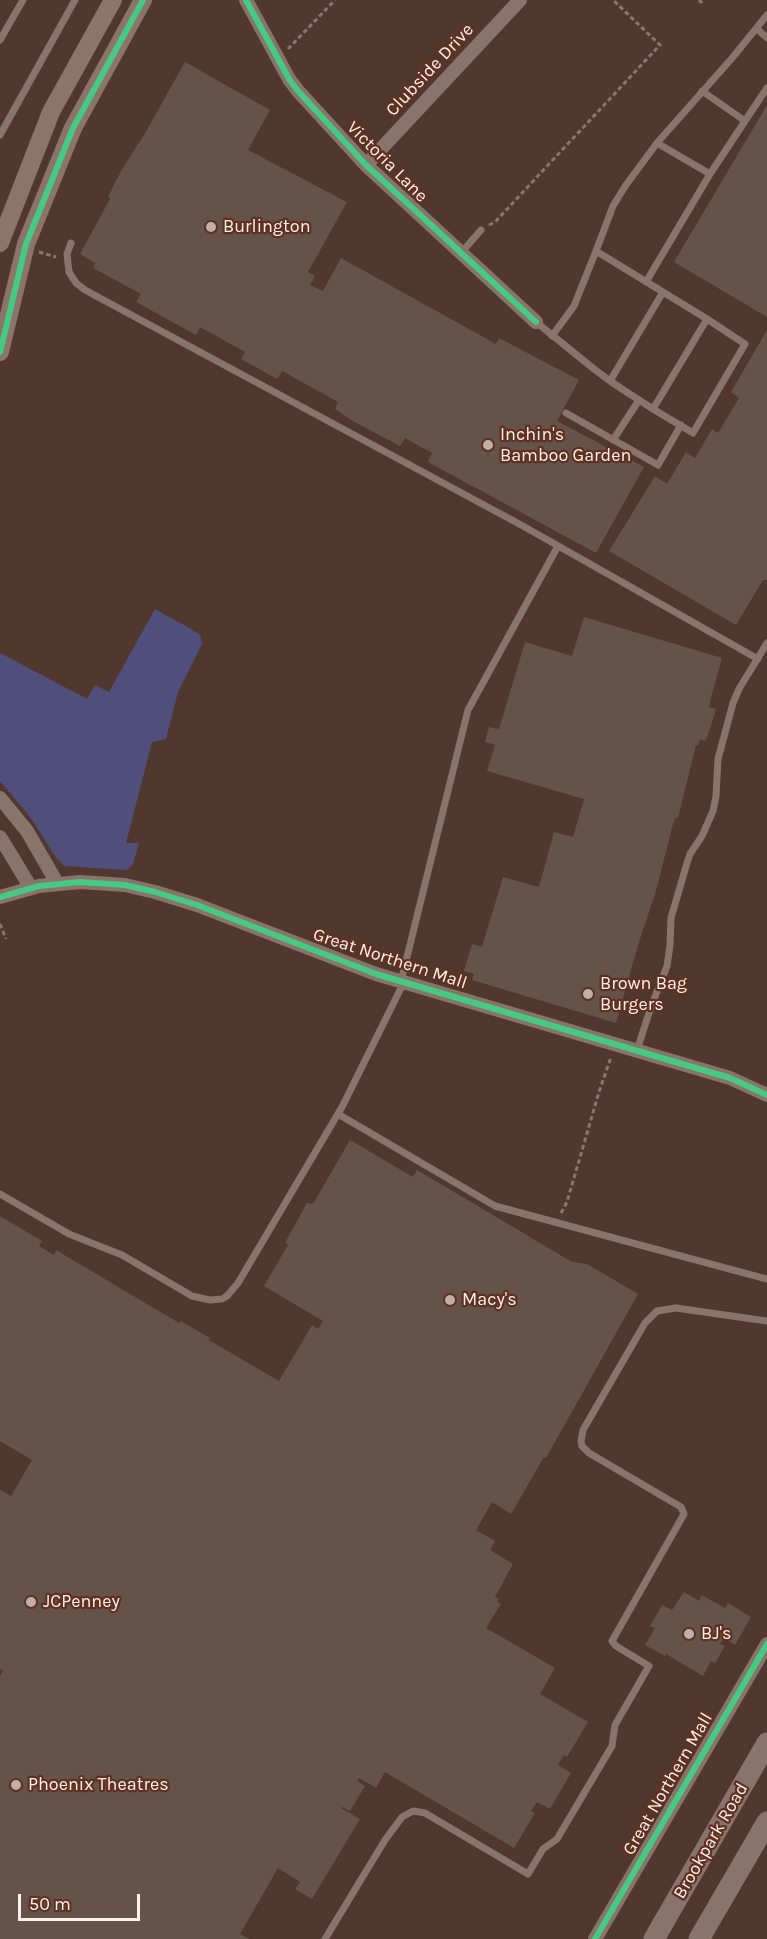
<!DOCTYPE html>
<html>
<head>
<meta charset="utf-8">
<style>
	body { margin:0 }
	#map { position:relative; width:767px; height:1939px; overflow:hidden; background:#51382f; font-family:Karla,sans-serif }
	canvas { display:block }
	.scale { position:absolute; left:18px; top:1894px; width:122px; height:27px; box-sizing:border-box; border:3px solid #fef1ed; border-top:0; padding-left:8px; font-size:18px; line-height:21px; white-space:nowrap; color:#fef1ed; -webkit-text-stroke:4px #603120; paint-order:stroke }
</style>
</head>
<body>
<div id="map">
<canvas width="767" height="1939"></canvas>
<div class="scale">50 m</div>
</div>
<script>
const context = document.querySelector('canvas').getContext('2d');
context.lineJoin = 'round';
function paint(path, color) { context.fillStyle = color; context.fill(path, 'evenodd'); }
const shape = rows => new Path2D(rows.map(r => 'M' + r).join(''));
function strokePath(path, color, width, dash) { context.strokeStyle = color; context.lineWidth = width; context.lineCap = dash ? 'butt' : 'round'; context.setLineDash(dash || []); context.stroke(path); }
function write(font, color, halo, rows, align = 'center') {
  context.font = font + ' Karla,sans-serif'; context.lineWidth = 4.5; context.setLineDash([]); context.textBaseline = 'middle'; context.strokeStyle = halo; context.fillStyle = color; for (const [text, x, y, turn = 0] of rows) {
    context.save(); context.translate(x, y); context.rotate((+turn || 0) * Math.PI / 180); context.textAlign = isNaN(turn) ? turn : align; if (halo) context.strokeText(text, 0, 0); context.fillText(text, 0, 0); context.restore();
  }
}
paint(shape([
	[155,609,191,629,200,635,202,644,178,692,166,739,152,742,126,843,139,843,133,864,128,869,124,870,65,866,57,859,31,818,0,781,0,653,87,699,95,685,109,692]
]), '#504f7c');
paint(shape([
	[185,62,270,110,248,150,347,202,308,272,315,276,310,285,323,291,341,258,496,344,499,338,579,380,557,421,644,467,596,553,428,462,432,453,405,438,400,446,351,420,335,409,338,402,282,371,277,379,241,359,245,352,200,327,196,335,136,302,141,294,93,268,95,263,80,254,110,199,108,197,120,173,139,142,140,142],
	[767,105,767,317,674,262],
	[767,330,767,580,763,580,736,625,609,551,655,476,667,484,686,452,695,458,712,429,718,433,739,398,731,392],
	[584,617,722,658,711,698,709,707,716,709,706,741,700,739,698,746,696,745,678,818,676,817,673,824,656,891,639,942,616,1023,472,980,474,974,464,971,472,944,482,947,503,877,539,887,554,832,573,837,584,799,487,771,495,745,485,742,489,727,499,729,525,642,572,656],
	[350,1140,413,1177,417,1170,572,1262,587,1264,638,1294,546,1458,544,1457,511,1514,492,1502,476,1530,495,1541,490,1550,513,1564,495,1597,499,1599,497,1602,501,1604,486,1628,555,1668,540,1694,588,1722,567,1757,564,1755,558,1765,571,1773,550,1809,537,1802,531,1811,535,1813,514,1848,385,1772,376,1788,359,1778,357,1781,365,1786,350,1811,342,1807,341,1808,360,1819,312,1899,295,1889,300,1882,278,1868,240,1934,250,1939,0,1939,0,1676,3,1671,0,1669,0,1490,11,1496,32,1460,0,1441,0,1216,42,1241,39,1246,54,1255,56,1250,179,1323,181,1321,210,1338,209,1340,279,1381,312,1325,318,1329,323,1321,264,1286,288,1245,286,1243,286,1241,307,1203,313,1204],
	[684,1592,699,1601,702,1595,725,1608,728,1603,751,1617,735,1645,723,1638,720,1644,725,1646,715,1663,711,1661,703,1676,666,1654,665,1656,645,1645,655,1628,650,1626,662,1605,672,1610]
]), '#655249');
strokePath(shape([
	[699,0,701,2,703,0],
	[288,49,335,0],
	[489,225,495,222,660,45,613,0],
	[39,252,56,257],
	[0,924,6,939],
	[561,1213,567,1202,599,1092,611,1057]
]), '#897670', 3, [4.5, 3]);
strokePath(shape([
	[757,29,767,38],
	[0,40,23,0],
	[702,91,745,121,710,174],
	[745,121,767,88],
	[0,135,75,0],
	[657,143,733,57,767,15],
	[71,243,67,254,69,272,76,283,85,290,523,526,758,659],
	[596,251,613,206,626,185,657,143,710,174,646,282],
	[461,253,481,230],
	[536,322,594,369,610,381,625,391,653,409,707,319,663,292,610,381],
	[552,336,574,306,596,251,663,292],
	[653,409,693,433,745,344,707,319],
	[566,413,658,465,681,425],
	[613,440,639,400],
	[401,981,468,710,558,546],
	[637,1050,651,1007,667,966,670,945,671,918,687,863,690,854,702,836,713,811,716,796,718,759,733,703,739,689,767,643],
	[338,1114,495,1206,767,1279],
	[0,1194,69,1234,122,1255,192,1296,210,1300,222,1299,227,1296,238,1283,342,1107,404,982],
	[325,1939,385,1840,402,1817,413,1811,425,1813,528,1874,543,1849,557,1839,612,1746,615,1725,649,1666,616,1646,612,1641,684,1514,681,1507,589,1453,582,1446,581,1441,583,1430,645,1323,657,1311,676,1308,767,1321]
]), '#89746b', 7);
strokePath(shape([
	[246,0,289,79,298,91,366,165,536,322],
	[366,165,520,0],
	[0,798,27,831,57,883],
	[0,837,31,888],
	[0,897,39,886,80,882,125,885,155,892,197,905,376,974,730,1078,767,1095],
	[595,1939,767,1644]
]), '#89746b', 14);
strokePath(shape([
	[0,243,51,112,113,0],
	[0,352,26,244,73,128,143,0]
]), '#8d746b', 18);
strokePath(shape([
	[654,1939,767,1743],
	[699,1939,767,1822]
]), '#88746c', 21);
strokePath(shape([
	[246,0,289,79,298,91,366,165,536,322],
	[0,352,26,244,73,128,143,0],
	[0,897,39,886,80,882,125,885,155,892,197,905,376,974,730,1078,767,1095],
	[595,1939,767,1644]
]), '#46c982', 6);
for (const [x, y, r, color] of [
	[211,227,6,"#c1b0aa"],
	[488,445,6,"#c1b0aa"],
	[588,994,6,"#c1b0aa"],
	[450,1300,6,"#c1b0aa"],
	[31,1602,6,"#c1b0aa"],
	[689,1634,6,"#c1b0aa"],
	[16,1785,6,"#c1b0aa"]
]) { const dot = new Path2D(); dot.arc(x, y, r, 0, 2 * Math.PI); context.fillStyle = color; context.fill(dot); strokePath(dot, '#603120', 2); }
write('18px', '#fef1ed', '#603120', [
	["Clubside Drive",430,70,-47],
	["Victoria Lane",387,162,45],
	["Great Northern Mall",390,959,18],
	["Great Northern Mall",668,1784,-60],
	["Brookpark Road",711,1841,-60]
]);
write('18px', '#fef1ed', '#603120', [
	["Burlington",223,227],
	["Inchin's",500,435],
	["Bamboo Garden",500,456],
	["Brown Bag",600,984],
	["Burgers",600,1005],
	["Macy's",462,1300],
	["JCPenney",43,1602],
	["BJ's",701,1634],
	["Phoenix Theatres",28,1785]
], 'left');
</script>
</body>
</html>
